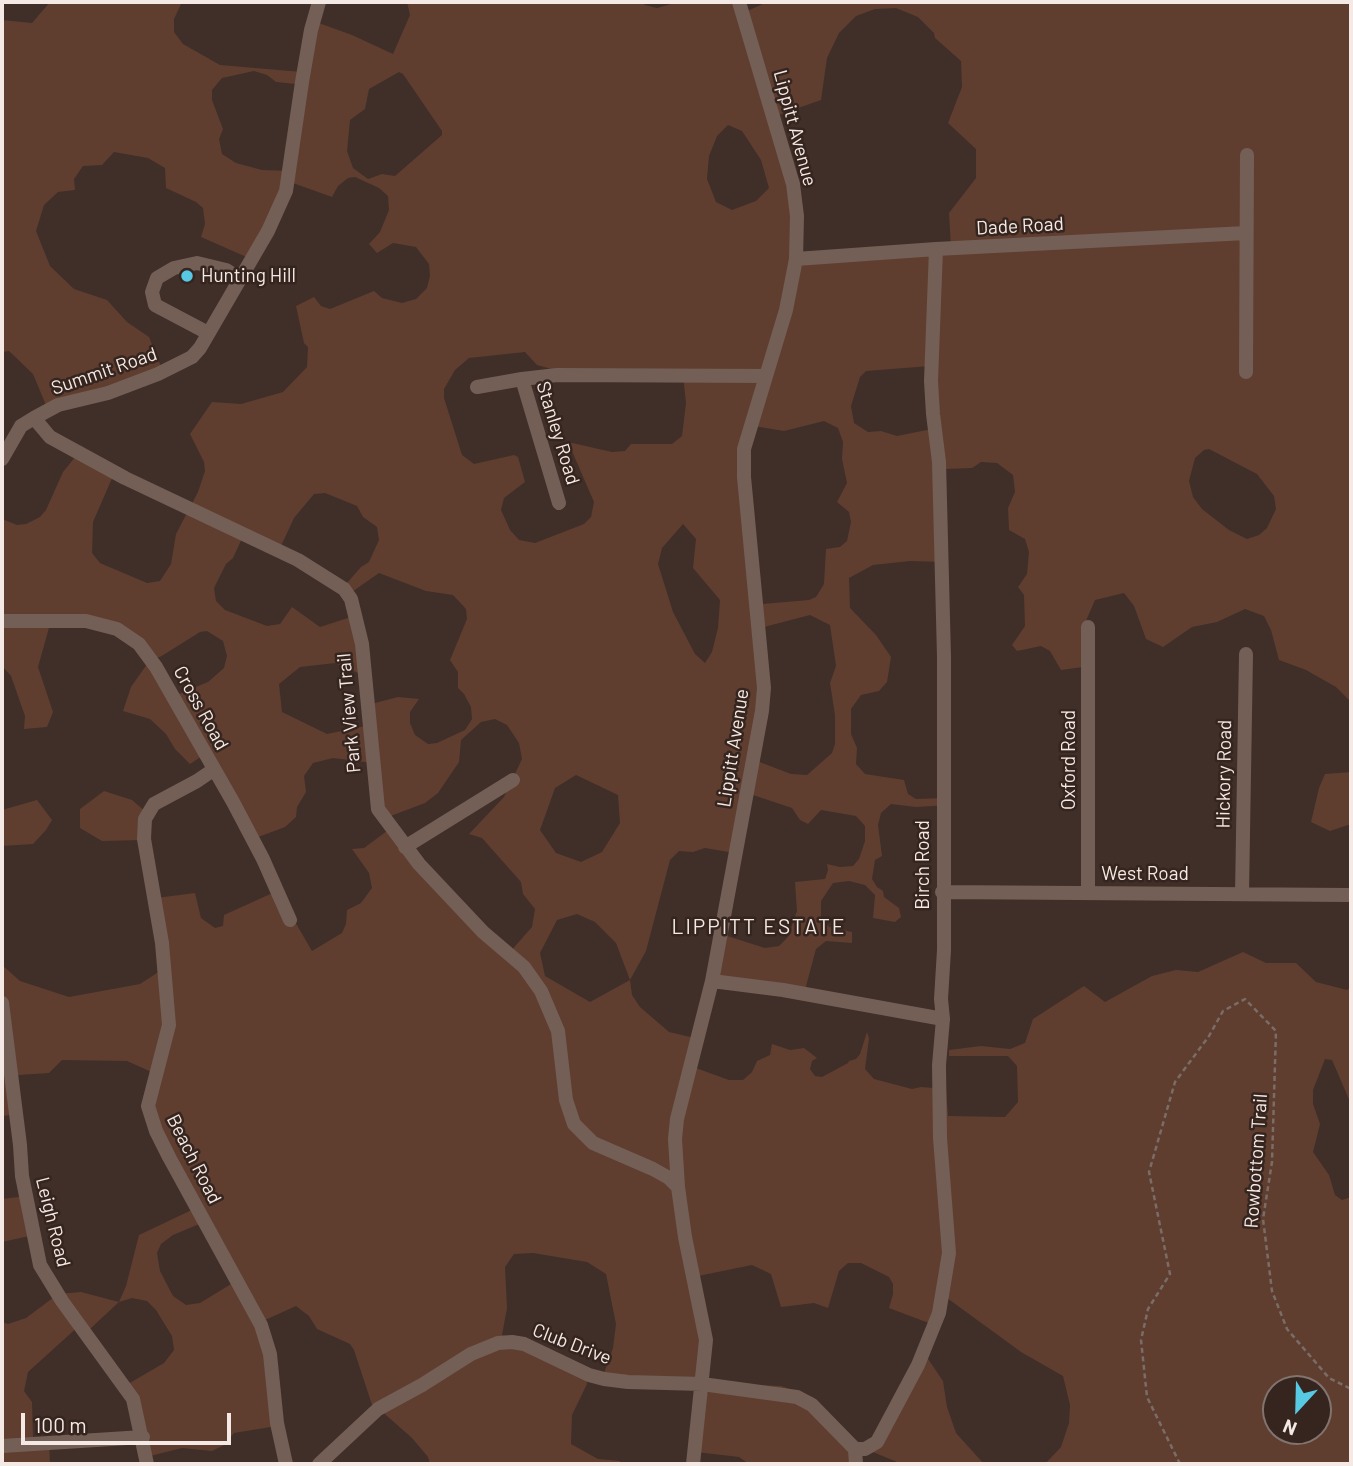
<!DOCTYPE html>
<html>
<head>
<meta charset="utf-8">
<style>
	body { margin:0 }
	#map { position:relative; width:1353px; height:1466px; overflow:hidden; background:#3f2f28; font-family:Barlow,sans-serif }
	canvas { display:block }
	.frame { position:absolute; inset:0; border:4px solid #f4e9e5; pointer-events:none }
	.north { position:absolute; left:1262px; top:1375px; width:70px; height:70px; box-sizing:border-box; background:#35251e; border:2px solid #81736e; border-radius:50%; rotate:202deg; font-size:19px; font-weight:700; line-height:28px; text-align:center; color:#f4e9e5 }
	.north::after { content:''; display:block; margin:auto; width:24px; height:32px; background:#57c9e2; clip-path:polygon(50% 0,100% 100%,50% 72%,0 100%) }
	.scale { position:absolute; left:21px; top:1413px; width:210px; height:32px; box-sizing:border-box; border:4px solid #f4e9e5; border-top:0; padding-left:9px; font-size:21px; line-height:24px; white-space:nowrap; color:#f4e9e5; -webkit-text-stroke:5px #35251e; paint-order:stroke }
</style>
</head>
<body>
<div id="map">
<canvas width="1353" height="1466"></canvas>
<div class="frame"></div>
<div class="north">N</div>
<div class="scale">100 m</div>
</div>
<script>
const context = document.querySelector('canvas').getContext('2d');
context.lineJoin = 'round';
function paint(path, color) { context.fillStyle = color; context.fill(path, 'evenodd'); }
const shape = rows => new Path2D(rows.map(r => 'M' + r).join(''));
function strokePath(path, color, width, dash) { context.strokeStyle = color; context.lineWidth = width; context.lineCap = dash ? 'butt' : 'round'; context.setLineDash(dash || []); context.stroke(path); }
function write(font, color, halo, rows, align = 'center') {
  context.font = font + ' Barlow,sans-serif'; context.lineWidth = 5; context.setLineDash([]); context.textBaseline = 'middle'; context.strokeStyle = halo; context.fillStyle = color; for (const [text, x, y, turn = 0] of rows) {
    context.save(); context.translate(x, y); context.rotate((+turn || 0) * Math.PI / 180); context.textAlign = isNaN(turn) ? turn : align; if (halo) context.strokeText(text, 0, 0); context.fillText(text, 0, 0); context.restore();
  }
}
paint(shape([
	[50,2,182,2,174,19,174,32,183,44,220,65,302,72,316,22,352,35,393,54,410,15,407,2,642,2,645,5,657,8,678,2,739,2,743,13,767,2,1351,2,1351,702,1336,687,1306,670,1279,660,1271,630,1264,616,1245,609,1217,622,1192,627,1163,647,1146,639,1134,606,1124,593,1095,600,1085,623,1083,667,1061,670,1050,651,1041,646,1017,651,1012,645,1025,626,1024,595,1018,587,1027,574,1029,552,1025,539,1009,530,1008,508,1015,492,1013,475,997,463,981,462,972,468,945,469,945,562,910,561,873,565,849,578,850,608,876,635,891,657,887,682,879,691,861,695,851,709,851,734,857,748,856,764,865,774,904,780,908,794,916,799,946,798,950,805,916,807,891,804,881,813,878,825,882,856,875,860,872,879,877,887,883,891,884,897,899,908,901,917,895,922,873,918,875,895,865,885,849,881,833,883,821,901,821,917,829,927,852,932,852,943,826,941,816,949,805,990,716,976,724,935,765,948,779,946,788,937,797,911,795,882,825,879,828,870,827,864,840,867,853,866,859,859,865,841,865,826,856,816,821,810,808,824,800,820,792,808,750,794,735,853,705,848,693,852,679,851,670,860,646,951,630,980,632,995,640,1007,669,1032,699,1039,693,1067,729,1080,743,1080,752,1072,757,1061,770,1055,772,1044,790,1050,804,1048,817,1058,812,1061,810,1069,815,1076,822,1077,848,1063,849,1061,856,1059,860,1054,867,1032,869,1038,865,1069,874,1079,912,1089,921,1087,946,1089,948,1116,1005,1117,1018,1102,1017,1066,1008,1056,949,1056,949,1050,981,1046,1010,1049,1025,1043,1033,1019,1084,986,1105,1002,1152,976,1176,970,1198,972,1243,952,1266,963,1296,963,1316,982,1347,990,1351,987,1351,1104,1332,1060,1325,1059,1313,1090,1313,1104,1320,1124,1313,1152,1329,1175,1335,1195,1342,1200,1351,1197,1351,1464,1045,1464,1061,1447,1069,1423,1070,1405,1063,1376,1021,1352,947,1298,934,1325,889,1308,893,1294,893,1284,889,1277,861,1263,848,1263,839,1271,828,1308,814,1303,781,1307,771,1274,752,1265,698,1276,704,1383,781,1386,813,1397,844,1435,856,1464,749,1464,739,1457,696,1452,703,1387,602,1379,613,1348,616,1324,606,1274,587,1262,533,1253,514,1254,505,1267,507,1308,502,1335,586,1376,587,1384,572,1415,571,1444,598,1459,620,1461,620,1464,430,1464,428,1457,412,1438,378,1408,373,1408,354,1350,350,1344,317,1329,309,1316,296,1306,263,1321,277,1426,234,1433,224,1445,212,1451,182,1448,150,1456,128,1384,164,1363,174,1350,172,1336,156,1310,147,1301,132,1298,119,1302,91,1328,88,1329,80,1325,28,1372,24,1391,32,1402,33,1437,49,1439,50,1464,2,1464,2,1322,8,1324,26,1318,58,1294,81,1292,119,1302,126,1286,139,1235,198,1207,152,1110,156,1074,127,1061,62,1060,49,1073,18,1075,20,1114,2,1116,2,965,20,981,69,997,140,984,163,969,156,898,195,893,201,918,215,928,223,926,224,915,277,891,312,951,342,933,346,924,347,910,361,903,372,888,369,873,352,849,364,848,391,828,509,953,532,927,535,909,523,894,521,882,482,838,469,834,504,797,522,759,519,743,507,725,495,719,481,722,461,740,459,762,438,793,425,803,388,817,383,810,373,763,333,758,313,763,304,776,306,792,297,807,296,817,285,827,253,839,205,754,190,764,175,749,166,734,150,719,123,711,131,687,152,657,113,623,52,617,38,667,53,712,47,727,24,729,25,716,11,676,2,666,2,519,17,525,26,524,40,517,46,510,63,472,80,451,116,469,93,522,92,553,100,563,147,583,160,581,171,564,176,534,198,492,205,471,204,462,190,434,212,402,241,404,283,392,307,367,308,347,304,343,296,306,314,297,321,306,330,309,374,291,382,298,402,303,416,299,427,288,430,276,429,264,416,247,393,243,377,253,369,244,380,232,389,210,388,196,379,188,355,177,348,178,338,186,332,197,290,182,251,259,201,237,205,224,203,208,196,202,166,188,165,168,148,158,114,152,102,165,83,166,74,179,75,190,58,192,44,205,36,231,50,266,74,289,107,300,127,322,149,337,162,369,48,410,33,374,9,351,2,352,2,67,4,61,2,20,32,23],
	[896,8,918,17,934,33,935,38,961,61,962,87,948,123,976,149,976,178,949,213,951,248,798,254,775,118,781,114,821,100,827,58,839,33,856,16,875,9],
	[254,71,267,75,276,82,296,84,290,171,262,170,236,163,222,154,219,139,223,129,212,100,212,90,222,78],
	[399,72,403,74,442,131,442,135,395,176,382,174,368,179,353,168,347,151,350,120,365,109,369,89],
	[728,125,742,131,761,160,769,188,756,201,732,210,716,202,707,179,709,156,717,136],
	[525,352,537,365,555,370,683,375,686,403,682,436,672,444,631,444,625,451,612,452,568,442,594,502,591,517,584,524,535,543,519,540,510,530,501,510,504,498,525,482,518,457,514,455,474,464,462,455,444,398,444,389,455,370,469,358],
	[930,366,937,428,897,436,881,431,868,432,854,423,851,406,860,377,866,371],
	[824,421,838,428,843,442,842,459,847,483,837,502,849,512,851,522,847,541,840,547,826,549,824,584,816,597,809,600,762,604,747,446,754,426,784,431],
	[1209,449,1257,474,1274,496,1276,509,1267,528,1259,535,1247,539,1229,530,1202,509,1193,497,1189,481,1195,458,1204,450],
	[325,493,357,506,363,517,377,527,379,540,369,562,361,567,347,583,349,594,379,573,426,591,453,595,466,609,467,619,450,660,458,672,458,688,464,694,471,707,472,719,465,730,437,743,428,744,415,735,410,723,410,712,419,699,398,697,375,703,370,725,327,734,282,712,279,684,300,667,335,663,363,675,354,616,320,627,292,607,280,624,267,626,225,610,216,601,214,588,226,564,233,558,244,534,281,546,294,518,314,494],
	[683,524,696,539,693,568,720,600,718,628,712,652,705,663,695,654,673,612,658,564,662,548],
	[810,615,830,625,836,666,830,683,835,715,835,744,832,753,807,775,791,774,757,761,764,627],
	[207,631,223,641,227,656,224,668,208,682,174,696,153,657,160,657,200,632],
	[576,775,618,795,620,823,602,852,581,862,556,853,540,830,555,788],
	[577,914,595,922,616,943,630,980,590,1002,545,976,540,953,557,920],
	[204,1222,236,1281,200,1303,186,1305,173,1296,160,1271,157,1253,161,1244,173,1235],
	[1276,1389,1318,1389,1318,1431,1276,1431],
	[1351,772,1351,824,1330,831,1311,822,1319,788,1325,774],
	[104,791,132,800,147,813,142,840,102,841,80,828,80,809],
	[37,800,52,820,46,830,33,844,2,846,2,810],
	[26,1196,34,1235,2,1242,2,1199],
	[924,1353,943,1381,947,1407,956,1433,984,1464,902,1464,863,1448,877,1439]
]), '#5f3e30');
strokePath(shape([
	[1180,1464,1147,1397,1141,1340,1148,1309,1170,1274,1149,1172,1175,1082,1209,1036,1223,1011,1245,999,1276,1031,1272,1162,1263,1219,1272,1291,1287,1329,1329,1378,1351,1389]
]), '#7a6c66', 2.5, [5, 3.5]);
strokePath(shape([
	[796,259,936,249,1246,233],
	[208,333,155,305,152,292,157,278,174,268,197,263,226,270,240,279],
	[1246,372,1247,155],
	[522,379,559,503],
	[477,387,522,379,557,375,766,376],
	[34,418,50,437,125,478,298,560,344,589,351,599,362,644,378,809,419,864,483,932,524,967,541,991,558,1031,566,1100,574,1124,593,1143,653,1169,669,1178,678,1187],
	[2,459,21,426,34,418,58,405,108,393,158,374,192,357,200,348,268,231,286,191,302,82,311,30,319,2],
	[2,621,86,621,117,629,139,644,156,667,233,802,263,859,290,920],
	[1088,627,1088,893],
	[213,770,197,781,154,804,145,819,144,839,162,943,169,1025,148,1106,156,1131,169,1157,261,1325,270,1354,277,1423,286,1464],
	[405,847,513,780],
	[942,892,1348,895],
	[1242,894,1246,654],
	[712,981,783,990,943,1019],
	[2,1003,20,1145,22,1176,40,1265,62,1301,133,1399,147,1464],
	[2,1446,143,1437],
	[855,1449,865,1449,877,1442,918,1365,939,1313,949,1253,940,1138,939,1065,943,1019,941,999,944,950,944,657,939,462,933,414,931,381,936,249],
	[319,1464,378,1409,422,1385,471,1354,498,1343,512,1342,524,1344,589,1375,604,1379,628,1382,702,1384,797,1397,812,1405,855,1449,856,1464],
	[693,1464,706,1340,685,1237,678,1187,675,1139,677,1119,712,981,762,711,764,688,744,477,744,449,786,310,796,259,797,216,793,184,739,2]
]), '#745f56', 14);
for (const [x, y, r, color] of [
	[187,276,7,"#57c9e2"]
]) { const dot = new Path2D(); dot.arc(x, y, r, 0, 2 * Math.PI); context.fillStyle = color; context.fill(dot); strokePath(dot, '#35251e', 2.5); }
write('19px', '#f4e9e5', '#35251e', [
	["Lippitt Avenue",795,128,75],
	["Dade Road",1020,226,-3],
	["Summit Road",104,371,-19],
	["Stanley Road",558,433,73],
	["Cross Road",201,708,61],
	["Park View Trail",349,713,-95],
	["Lippitt Avenue",733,748,-81],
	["Oxford Road",1069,760,-90],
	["Hickory Road",1224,774,-89],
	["Birch Road",923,865,-90],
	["West Road",1145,874],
	["Beach Road",194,1159,63],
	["Rowbottom Trail",1256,1161,-86],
	["Leigh Road",53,1222,76],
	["Club Drive",572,1344,21]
]);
write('19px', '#f4e9e5', '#35251e', [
	["Hunting Hill",201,276]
], 'left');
context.letterSpacing = '2px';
write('21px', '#f4e9e5', '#35251e', [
	["LIPPITT ESTATE",759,927]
]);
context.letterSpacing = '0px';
</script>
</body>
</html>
